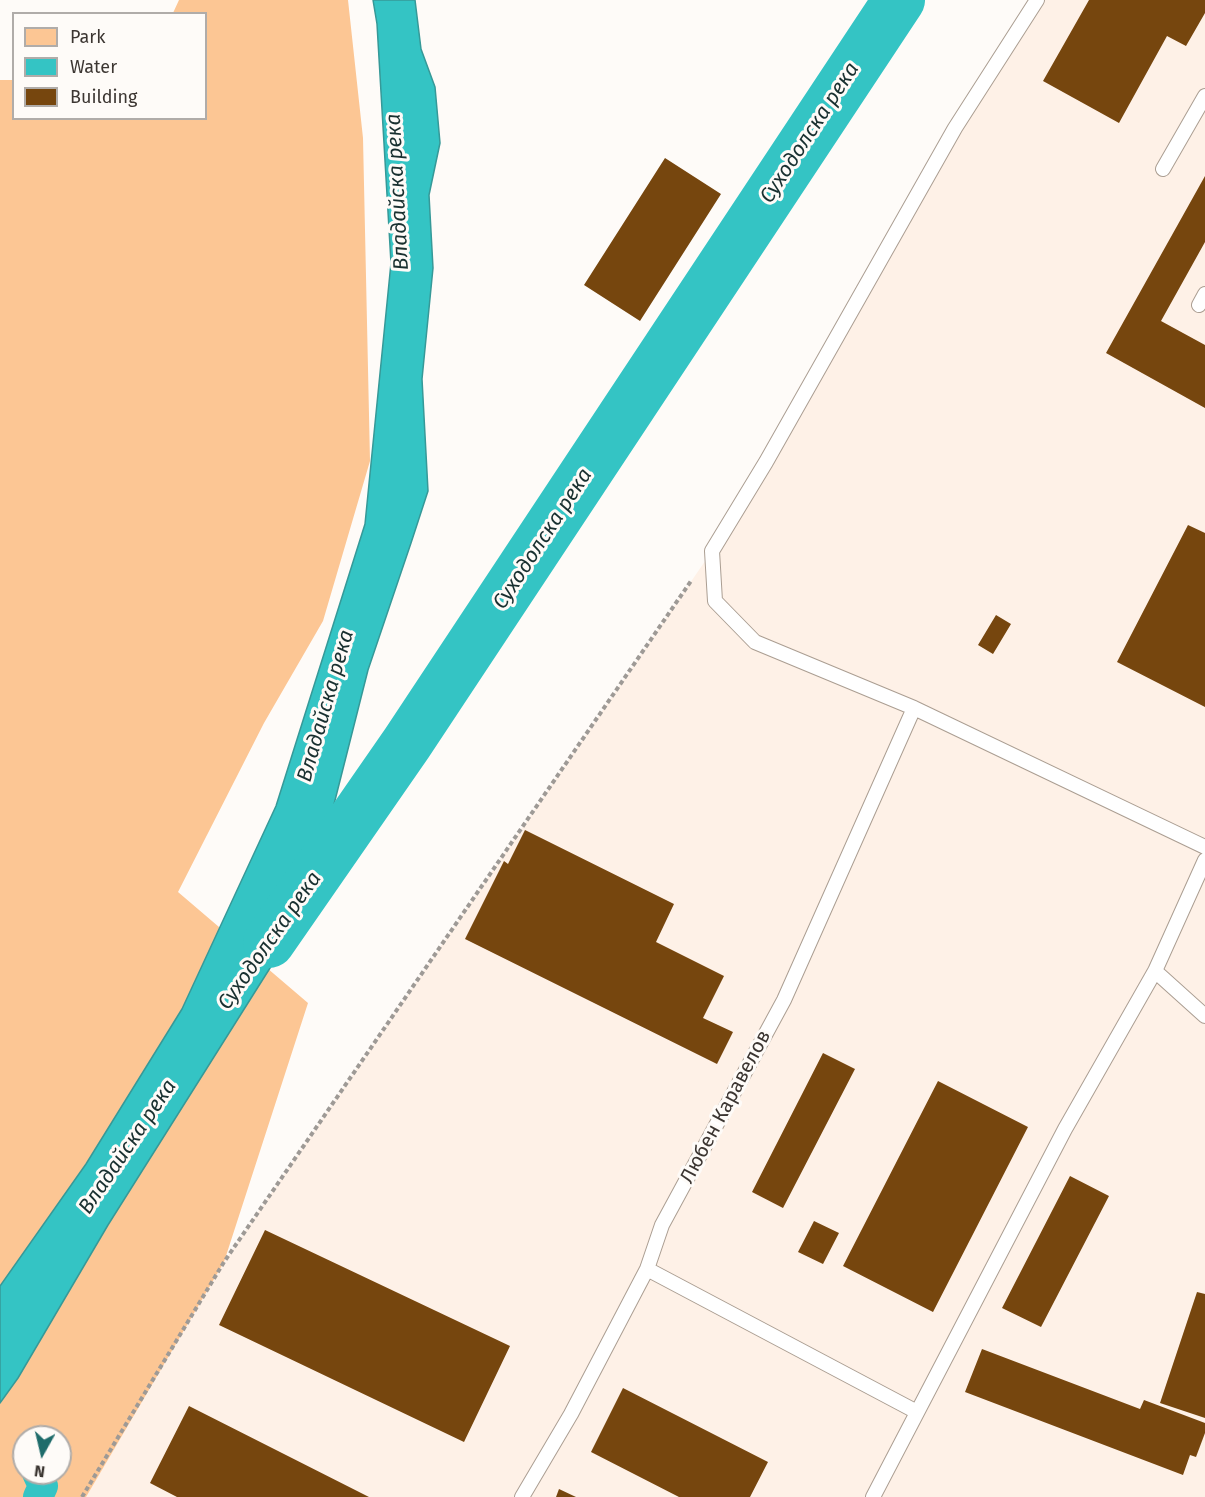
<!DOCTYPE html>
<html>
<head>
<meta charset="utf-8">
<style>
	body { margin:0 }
	#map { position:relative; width:1205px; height:1497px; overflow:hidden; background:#fefbf8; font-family:"Fira Sans",sans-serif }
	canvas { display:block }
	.legend { position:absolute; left:12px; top:12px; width:195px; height:108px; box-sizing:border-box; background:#fefbf8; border:2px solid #b0aca9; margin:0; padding:8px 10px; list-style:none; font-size:18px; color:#3c3632 }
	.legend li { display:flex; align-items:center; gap:12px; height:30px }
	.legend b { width:30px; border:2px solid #b0aca9 }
	.north { position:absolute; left:12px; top:1425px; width:60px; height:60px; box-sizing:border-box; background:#fefbf8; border:2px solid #b0aca9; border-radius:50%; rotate:188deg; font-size:16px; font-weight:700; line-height:24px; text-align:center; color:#3c3632 }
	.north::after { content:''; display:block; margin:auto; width:21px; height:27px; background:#1f6c6b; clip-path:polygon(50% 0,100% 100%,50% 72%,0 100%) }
</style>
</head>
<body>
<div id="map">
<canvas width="1205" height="1497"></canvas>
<ul class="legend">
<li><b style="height:16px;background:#fcc694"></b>Park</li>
<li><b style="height:16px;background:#34c4c4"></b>Water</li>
<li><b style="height:16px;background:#76460e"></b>Building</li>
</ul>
<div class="north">N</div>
</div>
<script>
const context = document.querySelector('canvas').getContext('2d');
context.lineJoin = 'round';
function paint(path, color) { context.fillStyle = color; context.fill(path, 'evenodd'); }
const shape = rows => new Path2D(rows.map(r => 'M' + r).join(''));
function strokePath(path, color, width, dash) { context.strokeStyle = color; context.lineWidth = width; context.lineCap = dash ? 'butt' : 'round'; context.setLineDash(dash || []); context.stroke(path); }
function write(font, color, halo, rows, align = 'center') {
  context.font = font + ' "Fira Sans",sans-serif'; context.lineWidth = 6; context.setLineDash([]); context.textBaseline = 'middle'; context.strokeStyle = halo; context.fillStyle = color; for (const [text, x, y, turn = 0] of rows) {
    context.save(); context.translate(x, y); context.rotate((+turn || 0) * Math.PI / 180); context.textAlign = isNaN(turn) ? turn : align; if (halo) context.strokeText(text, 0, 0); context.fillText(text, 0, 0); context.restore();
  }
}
paint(shape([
	[1037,0,1205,0,1205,1497,82,1497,224,1262,712,551]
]), '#fef1e7');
paint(shape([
	[179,0,348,0,363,138,370,461,323,621,264,723,178,892,308,1003,224,1262,86,1497,0,1497,0,80,13,80,14,118,206,118,206,14,173,13],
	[24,1437,60,1437,60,1473,24,1473]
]), '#fcc694');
const water = shape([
	[373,0,415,0,421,49,435,87,440,143,429,195,433,268,422,379,428,491,411,543,368,670,328,828,312,881,282,949,108,1225,18,1378,0,1403,0,1286,86,1164,182,1009,276,806,365,524,391,263,377,24,373,0]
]);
paint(water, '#34c4c4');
strokePath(water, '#369998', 1.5);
strokePath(shape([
	[37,1473,43,1486,38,1497]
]), '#34c4c4', 30);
strokePath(shape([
	[269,942,407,743,899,0]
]), '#34c4c4', 52);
paint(shape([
	[1089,0,1205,0,1205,13,1186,46,1167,36,1119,123,1043,81],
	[665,158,721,194,640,321,584,285],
	[1205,176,1205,242,1161,321,1205,345,1205,408,1106,353],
	[1188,525,1205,533,1205,707,1117,662],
	[996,615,1011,624,993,654,978,645],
	[525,830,674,904,656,942,724,976,703,1018,733,1032,717,1064,465,939,504,861,508,864],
	[823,1053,855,1069,783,1208,752,1192],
	[938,1081,1028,1127,933,1312,843,1266],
	[1070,1176,1109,1196,1041,1327,1002,1308],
	[814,1221,839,1233,823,1264,798,1252],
	[265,1230,510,1346,464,1442,219,1325],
	[1197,1292,1205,1294,1205,1418,1160,1403],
	[982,1349,1140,1409,1144,1400,1205,1423,1205,1433,1196,1457,1190,1455,1183,1475,965,1392],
	[623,1388,768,1462,750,1497,679,1497,591,1452],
	[189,1406,369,1497,177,1497,150,1483],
	[559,1489,576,1497,556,1497]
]), '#76460e');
const service = shape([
	[1037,0,955,128,766,462,712,551,715,601,755,642,914,708,1205,847],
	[1163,169,1205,96],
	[1199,305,1205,294],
	[1155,971,1205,1016],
	[647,1269,917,1412],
	[522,1497,571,1414,647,1269,662,1225,784,1000,914,708],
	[873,1497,1065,1129,1155,971,1205,860]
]);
strokePath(service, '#ab9e92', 16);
strokePath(shape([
	[82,1497,224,1262,691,581]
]), '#9e9a96', 4, [4.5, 3]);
strokePath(service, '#fff', 14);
write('20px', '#3c3632', '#fefbf8', [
	["Любен Каравелов",726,1107,-62]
]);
write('italic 21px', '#193030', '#fefbf8', [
	["Суходолска река",810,133,-57],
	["Владайска река",398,192,-93],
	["Суходолска река",543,539,-57],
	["Владайска река",326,706,-74],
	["Суходолска река",270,941,-55],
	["Владайска река",128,1147,-56]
]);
</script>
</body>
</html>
